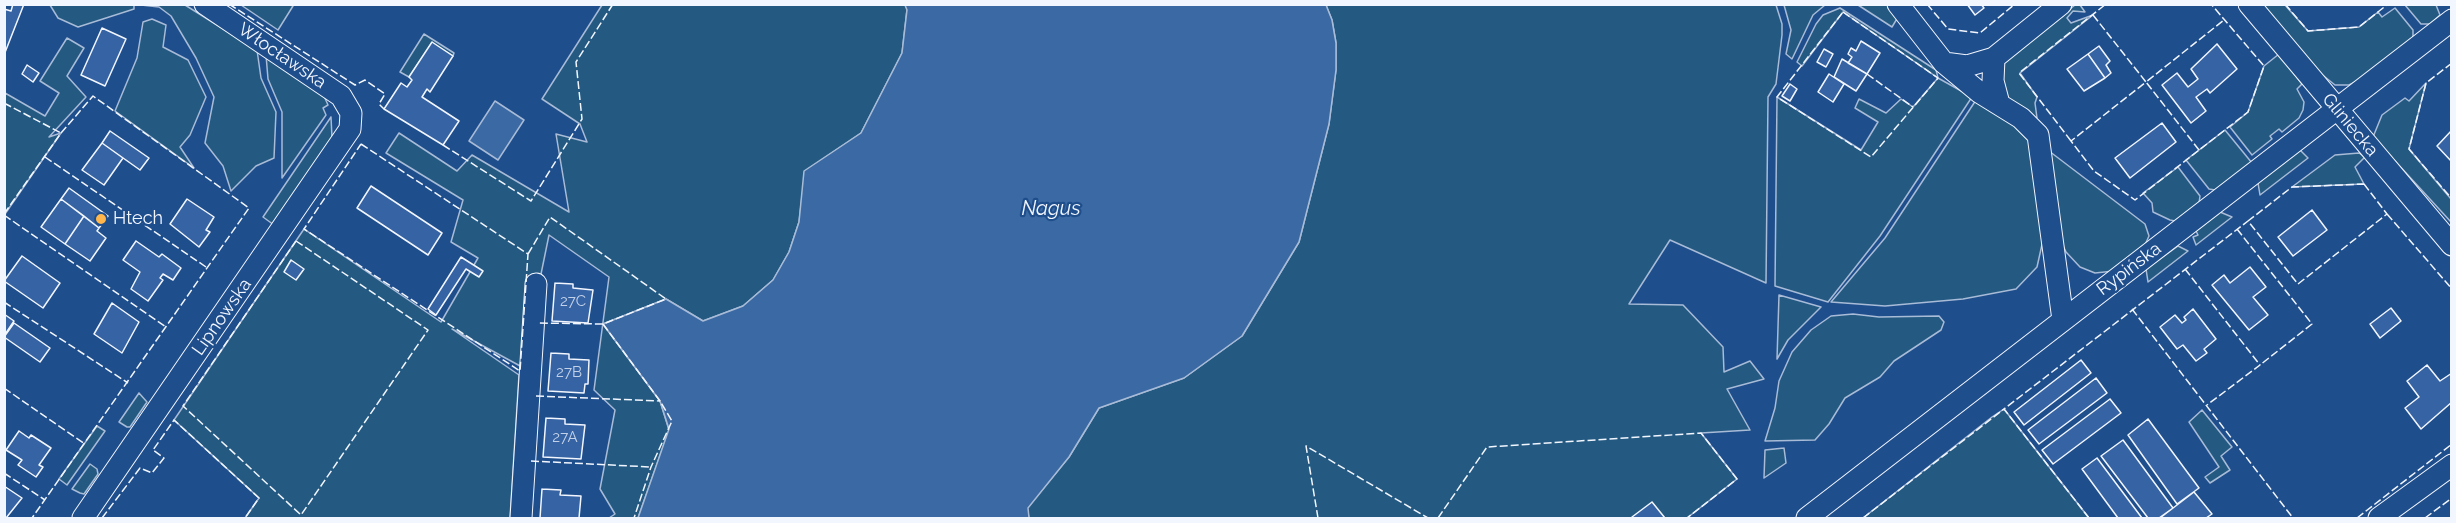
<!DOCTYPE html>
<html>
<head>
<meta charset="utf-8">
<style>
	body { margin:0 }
	#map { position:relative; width:2456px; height:523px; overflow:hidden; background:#1f4e8c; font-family:Raleway,sans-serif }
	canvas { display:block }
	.frame { position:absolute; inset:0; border:6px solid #f2f6ff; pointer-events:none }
</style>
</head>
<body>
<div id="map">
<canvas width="2456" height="523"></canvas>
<div class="frame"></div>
</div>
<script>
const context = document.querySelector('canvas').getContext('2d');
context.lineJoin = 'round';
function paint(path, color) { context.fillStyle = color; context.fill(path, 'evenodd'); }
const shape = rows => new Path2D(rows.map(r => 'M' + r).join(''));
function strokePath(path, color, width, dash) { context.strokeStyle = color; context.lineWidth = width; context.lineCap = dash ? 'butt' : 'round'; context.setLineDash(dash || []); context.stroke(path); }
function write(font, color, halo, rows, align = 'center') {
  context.font = font + ' Raleway,sans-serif'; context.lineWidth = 4.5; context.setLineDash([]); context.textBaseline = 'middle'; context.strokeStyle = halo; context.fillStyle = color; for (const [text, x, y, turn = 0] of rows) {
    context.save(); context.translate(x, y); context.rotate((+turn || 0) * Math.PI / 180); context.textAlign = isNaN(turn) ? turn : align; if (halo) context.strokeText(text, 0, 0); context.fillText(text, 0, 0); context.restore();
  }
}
const green = shape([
	[50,5,134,4,134,9,78,27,58,18,50,5],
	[141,5,185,5,257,50,261,78,276,112,274,158,256,166,231,191,223,166,205,143,214,97,196,58,171,16,159,7,141,5],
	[291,5,293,6,278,30,241,5,291,5],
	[602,5,905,5,907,9,902,53,861,133,805,171,799,222,789,252,773,280,743,306,703,321,666,299,603,324,660,401,669,430,638,518,609,518,615,514,600,489,615,410,594,390,609,277,549,235,522,367,452,329,519,375,510,518,245,518,259,498,174,420,304,229,441,322,478,258,451,242,463,200,386,153,399,133,457,171,472,155,569,212,556,134,587,142,580,124,542,99,602,5],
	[1326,5,1776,5,1782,24,1782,35,1776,84,1768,97,1766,283,1670,240,1629,304,1683,305,1723,347,1724,372,1750,361,1764,379,1727,389,1750,430,1701,433,1737,479,1687,518,1029,518,1027,508,1069,457,1099,408,1184,378,1242,336,1299,242,1329,124,1336,70,1336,43,1332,20,1326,5],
	[1784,5,1825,5,1813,15,1792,59,1786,54,1791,30,1784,5],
	[1858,5,1887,5,1898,17,1892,27,1858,5],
	[2075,5,2080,5,2085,12,2073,11,2067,18,2071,23,2093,15,2020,73,2037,97,2035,103,2037,118,2033,120,2009,103,1997,71,2002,64,2075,5],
	[2259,5,2285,5,2308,31,2359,27,2378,12,2382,17,2395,8,2413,30,2413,38,2357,81,2349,85,2335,85,2320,73,2259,5],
	[2405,5,2436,5,2440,15,2430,24,2421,24,2405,5],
	[1840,8,1936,70,1938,78,1972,97,1880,236,1828,302,1775,286,1777,97,1861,150,1878,122,1855,108,1859,99,1886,113,1901,99,1913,107,1938,78,1843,12,1802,66,1797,62,1816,24,1823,15,1840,8],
	[152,19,166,25,163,47,188,60,206,97,190,135,180,147,194,168,115,111,137,58,143,22,152,19],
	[424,34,454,53,453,56,432,43,409,77,400,72,424,34],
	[67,38,84,48,67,76,86,97,49,137,61,133,5,214,5,93,45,116,59,93,40,81,67,38],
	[2279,54,2302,84,2297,89,2304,102,2303,110,2299,118,2282,132,2279,129,2270,136,2272,139,2252,155,2230,127,2248,112,2264,66,2279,54],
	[266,55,324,96,328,105,323,108,326,115,282,178,282,112,268,79,266,55],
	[2426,83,2409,149,2451,199,2451,222,2373,137,2382,115,2405,98,2409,101,2426,83],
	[1978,97,1998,109,2030,142,2043,240,2037,267,2016,289,1963,299,1885,306,1831,302,1885,238,1978,97],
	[331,117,332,138,274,225,263,217,331,117],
	[2225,130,2252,163,2215,190,2209,189,2186,160,2225,130],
	[2300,150,2308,158,2260,195,2258,183,2300,150],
	[2049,151,2145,224,2149,236,2144,247,2114,271,2095,273,2080,267,2066,252,2059,237,2049,151],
	[2359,153,2365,157,2355,167,2364,184,2292,187,2335,155,2359,153],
	[2178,167,2200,196,2199,203,2175,221,2170,220,2153,212,2152,203,2143,193,2178,167],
	[2220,212,2232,217,2196,245,2193,237,2198,235,2196,231,2220,212],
	[2178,246,2188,251,2148,282,2146,269,2178,246],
	[1779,295,1821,307,1788,340,1777,359,1779,295],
	[1853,314,1879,317,1939,316,1944,322,1941,330,1894,361,1880,377,1845,398,1829,424,1815,440,1765,441,1775,408,1779,381,1792,352,1811,330,1831,316,1853,314],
	[139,393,147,402,130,427,127,427,119,422,139,393],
	[2004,409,2089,518,1863,518,1992,417,2004,409],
	[2202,410,2232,447,2221,456,2230,470,2210,483,2205,477,2219,467,2189,422,2202,410],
	[97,426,105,431,67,485,59,479,97,426],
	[1784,448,1786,463,1764,478,1765,450,1784,448],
	[90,464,97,469,98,474,84,494,80,493,72,489,90,464]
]);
paint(green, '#245a82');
strokePath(green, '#a8bbd7', 1.5);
const water = shape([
	[905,5,1326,5,1332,20,1336,43,1336,70,1329,124,1299,242,1242,336,1184,378,1099,408,1069,457,1028,508,1029,518,638,518,669,429,660,401,603,324,666,299,703,321,743,306,773,280,789,252,799,222,804,171,861,133,902,53,907,10,905,5],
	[495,101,524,120,498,160,469,141,495,101]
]);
paint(water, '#3b69a3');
strokePath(water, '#a8bbd7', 1.5);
const building = shape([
	[13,4,24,4,4,55,4,9,11,11,13,4],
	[1967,4,1981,4,1984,8,1975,15,1967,4],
	[102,28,126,39,105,86,81,75,102,28],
	[1861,41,1880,53,1867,74,1848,63,1852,57,1848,54,1851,48,1856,51,1861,41],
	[432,42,453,56,430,92,427,89,422,97,459,121,443,145,384,109,401,83,407,87,412,80,409,77,432,42],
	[2217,44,2237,69,2210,93,2207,89,2196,97,2206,111,2191,123,2162,85,2177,73,2188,87,2198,79,2191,69,2217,44],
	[2099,46,2110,61,2106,65,2111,73,2105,78,2088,54,2099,46],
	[1824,49,1833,54,1826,67,1817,62,1824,49],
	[2088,54,2105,78,2084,91,2067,69,2088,54],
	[1842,59,1867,74,1856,91,1834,77,1842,59],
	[27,65,39,73,33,82,22,74,27,65],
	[1829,74,1844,84,1833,102,1818,92,1829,74],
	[1790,84,1797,89,1790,101,1782,96,1790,84],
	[2162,123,2176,142,2130,178,2115,158,2162,123],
	[2452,130,2452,162,2437,146,2452,130],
	[110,131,149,158,140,170,102,143,110,131],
	[102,143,123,158,104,185,82,170,102,143],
	[371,186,442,233,428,255,357,208,371,186],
	[69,188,108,216,99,228,61,199,69,188],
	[61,199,84,216,65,244,41,227,61,199],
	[187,199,214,217,206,230,210,232,199,247,170,224,187,199],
	[2312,210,2327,230,2293,256,2278,237,2312,210],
	[84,216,99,228,97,231,106,238,90,261,65,244,84,216],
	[136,241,159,257,162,254,181,268,173,280,163,274,160,278,163,280,148,301,131,289,140,272,123,260,136,241],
	[22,256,60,283,43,308,4,281,22,256],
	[461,257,483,271,479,277,466,269,436,315,428,309,461,257],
	[291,260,304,269,296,280,284,272,291,260],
	[2250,267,2266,287,2253,297,2268,315,2249,330,2212,285,2224,275,2230,283,2250,267],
	[555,283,573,284,573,288,593,290,588,323,552,321,555,283],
	[112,303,139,322,122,353,94,334,112,303],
	[2391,308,2401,321,2380,338,2370,324,2391,308],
	[2193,309,2216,339,2204,349,2207,353,2196,361,2183,345,2177,349,2160,327,2175,315,2182,323,2186,320,2184,317,2193,309],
	[4,314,14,321,4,336,4,314],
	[14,323,50,348,40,362,4,337,14,323],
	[551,353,569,354,569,359,589,360,588,384,585,384,584,393,548,391,551,353],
	[2081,360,2091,373,2024,425,2014,412,2081,360],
	[2427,365,2440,381,2452,373,2452,402,2421,429,2405,408,2419,397,2407,381,2427,365],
	[2096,378,2107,393,2039,444,2028,430,2096,378],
	[2110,399,2121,413,2053,464,2042,450,2110,399],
	[546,418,565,419,565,424,585,425,581,459,543,457,546,418],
	[2148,419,2199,488,2177,504,2128,435,2148,419],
	[19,431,29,438,31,435,51,448,39,465,43,467,36,477,18,465,22,460,6,450,19,431],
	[2123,440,2173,508,2159,518,2148,518,2101,456,2123,440],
	[2097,458,2142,518,2118,518,2082,469,2097,458],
	[4,486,22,498,6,518,4,518,4,486],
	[542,489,561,490,560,495,581,496,579,518,540,518,542,489],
	[2194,492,2212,514,2206,518,2160,518,2194,492],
	[1652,502,1665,518,1633,518,1632,517,1652,502]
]);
paint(building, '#3563a3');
strokePath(building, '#f2f6ff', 1.5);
const minor = shape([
	[1898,4,1944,63,1979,92,2021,118,2038,135,2063,320],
	[2249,4,2452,245],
	[1994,58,1993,81,1999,104],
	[1944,63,1967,66,1994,58,2061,4],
	[83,518,350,129,351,113,341,96,205,4],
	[521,518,536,284],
	[1807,518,2452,20],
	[2379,518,2452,465]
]);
strokePath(minor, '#f2f6ff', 23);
strokePath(minor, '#1f4e8c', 21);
strokePath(shape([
	[229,4,355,85,365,80,385,94,379,104,384,109],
	[1927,4,1948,29,1980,33,2015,4],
	[2285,4,2308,31,2359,27,2388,4],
	[1843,12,1938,78,1871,157,1777,97,1843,12],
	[2093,15,2146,82,2071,141,2094,171,2135,200,2248,112,2264,66,2211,4],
	[2452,63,2426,83,2409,149,2452,199],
	[1867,74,1913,107],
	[4,103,61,133],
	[2071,141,2019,73,2106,4],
	[361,144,528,254,520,371,304,229,361,144],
	[443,145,531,201,582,119,576,62,613,4],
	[2199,150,2146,82,2224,20],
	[45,157,206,267],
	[2364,184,2387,214,2298,284,2248,221,2292,187,2364,184],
	[4,214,61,133,93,96,249,208,32,518],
	[2387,214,2452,289],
	[4,215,166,327],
	[2237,229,2312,324,2260,365],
	[296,241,428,330,301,515,183,406,296,241],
	[528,254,550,217,666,299,603,324,538,323],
	[2185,269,2260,365,2207,405],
	[4,302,128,383],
	[2132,309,2293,518],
	[603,324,660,401,672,421,651,467,634,518],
	[4,388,85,444],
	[536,396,660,401],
	[531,461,651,467],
	[4,473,45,500],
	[102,518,140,468,152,473,164,458,153,450,174,420,259,498,245,518],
	[1318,518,1306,446,1428,518],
	[1438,518,1487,447,1701,433,1737,479,1687,518],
	[1863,518,2004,409],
	[2089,518,2004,409,2248,221],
	[2357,518,2452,444],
	[2425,518,2452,498]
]), '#f2f6ff', 1.5, [8, 3]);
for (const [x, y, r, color] of [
	[101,219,6,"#ffb74d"]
]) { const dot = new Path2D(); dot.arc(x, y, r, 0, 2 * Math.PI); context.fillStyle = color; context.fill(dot); strokePath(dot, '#1f4e8c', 2); }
write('15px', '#c3d1e8', null, [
	["27C",573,301],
	["27B",569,372],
	["27A",565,437]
]);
write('18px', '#f2f6ff', '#1f4e8c', [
	["Włocławska",282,56,34],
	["Gliniecka",2350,125,50],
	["Rypińska",2129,269,-37],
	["Lipnowska",222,317,-55]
]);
write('18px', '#f2f6ff', '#1f4e8c', [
	["Htech",113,219]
], 'left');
write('italic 20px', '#f2f6ff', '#1f4e8c', [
	["Nagus",1051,209]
]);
</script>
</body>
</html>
